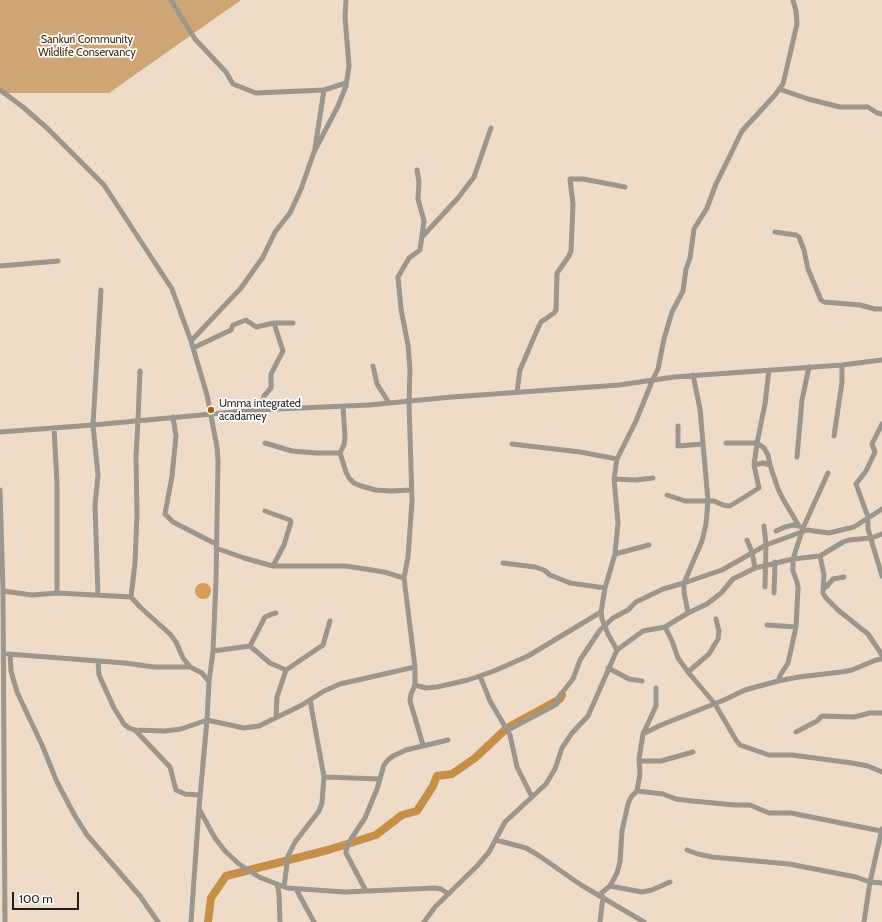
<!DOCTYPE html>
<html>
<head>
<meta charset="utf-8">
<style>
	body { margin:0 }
	#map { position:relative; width:882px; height:922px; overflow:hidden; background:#eedcc8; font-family:Cabin,sans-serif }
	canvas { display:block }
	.scale { position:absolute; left:12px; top:892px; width:67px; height:18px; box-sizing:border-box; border:2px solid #231d16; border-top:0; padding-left:5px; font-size:12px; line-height:14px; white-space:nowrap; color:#231d16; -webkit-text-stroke:3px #fff; paint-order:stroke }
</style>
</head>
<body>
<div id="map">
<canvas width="882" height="922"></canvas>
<div class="scale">100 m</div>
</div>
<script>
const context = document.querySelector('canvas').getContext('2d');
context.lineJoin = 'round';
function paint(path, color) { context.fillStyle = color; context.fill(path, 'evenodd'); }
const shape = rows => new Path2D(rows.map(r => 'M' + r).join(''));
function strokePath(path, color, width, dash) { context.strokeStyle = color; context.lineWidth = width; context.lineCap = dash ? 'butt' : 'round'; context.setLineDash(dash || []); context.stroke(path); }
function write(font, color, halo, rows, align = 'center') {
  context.font = font + ' Cabin,sans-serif'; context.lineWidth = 3.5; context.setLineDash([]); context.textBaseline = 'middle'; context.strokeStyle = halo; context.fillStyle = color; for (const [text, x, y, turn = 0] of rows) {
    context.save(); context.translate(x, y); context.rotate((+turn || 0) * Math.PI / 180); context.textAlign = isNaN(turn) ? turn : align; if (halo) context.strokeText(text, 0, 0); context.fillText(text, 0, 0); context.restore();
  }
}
paint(shape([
	[0,0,241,0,109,93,0,93]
]), '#cea573');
paint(shape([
	'195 591a8 8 0 1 1 16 0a8 8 0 1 1-16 0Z'
]), '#d69e57');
strokePath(shape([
	[208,922,211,898,226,876,328,850,376,835,402,815,417,811,433,786,437,776,452,774,475,758,507,728,560,699,562,695]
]), '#c68f47', 8);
strokePath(shape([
	[171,0,195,39,226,72,233,84,256,93,324,90,346,83],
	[779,89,808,99,840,107,868,107,877,113,882,114],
	[0,90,23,107,47,128,104,185,172,289,191,341,207,395,217,447,218,461,216,581,213,651,209,682,207,720,199,808,191,922],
	[315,148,324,90],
	[775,232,796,235,799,237,804,250,808,269,821,300,824,302,860,305,875,309,882,309],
	[422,237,458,198,474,177,491,128],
	[0,266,58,261],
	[274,323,293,323],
	[191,341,241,288,263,257,275,232,290,213,301,189,314,152,338,106,346,86,349,66,345,17,346,0],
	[193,348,231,330,233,325,246,320,256,327,274,323,283,351,271,374,271,388,264,396,261,410],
	[373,366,377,384,389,403],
	[140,371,138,420,136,457,137,514,135,563,131,597,140,607,170,634,176,642,183,658,190,667],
	[693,375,700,409,708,501,706,524,702,541,684,583,722,570,766,545,807,530,829,533,854,527,882,509],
	[517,392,520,370,538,328,541,322,554,313,556,310,557,273,569,256,571,251,573,204,570,179,583,179,625,187],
	[173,417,176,436,172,476,165,514,173,522,216,544],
	[678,426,678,446,703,444],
	[54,428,57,483,57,593],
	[0,432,93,425,255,410,369,405,452,397,619,385,674,377,842,365,882,360],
	[834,436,842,382,842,365],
	[265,443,292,451,316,453,340,453,344,445,345,438,343,406],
	[726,443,757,443,764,448,768,455,770,465],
	[512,444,580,452,617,459],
	[340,453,346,472,349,478,354,483,361,486,376,490,391,491,411,490],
	[797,457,802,400,809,367],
	[754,465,763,463,770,465,778,489,783,499,799,526,803,528],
	[614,479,636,480,653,478],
	[0,490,3,591,5,922],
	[667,495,685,501,714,501,723,505,730,506,759,488,754,465,757,443,765,404,769,370],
	[265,511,290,520,291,522,284,545,273,566],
	[764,526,766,545,765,587],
	[776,531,785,527,793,525,799,526],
	[747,540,752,552,755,568],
	[216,548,244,558,273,566,346,566,384,572,404,578],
	[615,554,649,545],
	[820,556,824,575,823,593,826,598,838,610,868,634,882,655],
	[503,563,535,567,544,570,550,575,570,583,605,588],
	[882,576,868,529,868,517,856,484,866,471,875,452,872,444,882,424],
	[823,589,827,586,833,579,844,577],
	[3,591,32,595,57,593,131,597],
	[774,593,775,562],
	[98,595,95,505,98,475,93,425,101,290],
	[767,625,796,627],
	[665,627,672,641,678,658,688,672,715,704,736,740,740,745,769,755,792,755,852,763,868,766,882,772],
	[250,646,265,617,272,614,276,613],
	[617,650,608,634,602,619,601,612,605,588,615,554,617,533,618,523,614,479,617,459,636,421,653,379,658,369,664,339,672,312,683,291,686,269,690,258,694,229,707,208,716,184,742,131,775,95,783,84,797,24,796,11,793,0],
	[213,651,250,646,270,663,286,670,277,697,276,717],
	[8,654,125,663,154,667,190,667,202,673,209,682],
	[10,654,11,671,17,692,42,745,57,782,75,816,87,835,140,896,158,922],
	[98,661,99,675,114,708,124,724,129,728,135,730,165,731,181,729,207,720,244,728,259,726,302,705,324,691,340,684,415,667,404,578,408,557,412,501,409,402,410,369,408,345,401,309,398,277,409,258,420,250,424,221,418,199,419,182,417,170],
	[415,667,415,685,411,694,410,701,423,745],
	[608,668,629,679,642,681],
	[286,670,323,645,330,621],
	[688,672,709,654,718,639,719,631,716,619],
	[480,676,490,701,510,735,517,767,532,797],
	[778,681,781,674,788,663,796,627,798,588,797,582,793,571,793,559,803,528,828,473],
	[415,685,426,688,437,687,468,680,494,671,528,656,601,612],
	[135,730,170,767,176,790,185,794,200,795],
	[508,730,557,704,557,699,573,679,580,660,600,630,613,618,628,610,636,602,663,589,684,583,684,592,688,613],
	[796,732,817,721,822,716,854,717,870,713,882,713],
	[643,734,656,706,656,688],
	[639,761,661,761,693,752],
	[324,777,380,779],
	[637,791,640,774,639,759,643,734,661,725,724,700,745,690,778,681,799,677,841,672,852,670,876,660,882,659],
	[199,809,215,838,225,851,239,864,259,877,287,888,345,892,435,888,441,889,449,894],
	[496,840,526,848,538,855,581,885,644,922],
	[687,850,698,854,712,857,789,864,856,877,870,882,882,883],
	[277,884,279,893,280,922],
	[610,886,642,892,652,890,670,882],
	[284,887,288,856,295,842,319,811,322,803,324,777,310,700],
	[296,889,314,922],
	[366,891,346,853,346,850,351,839,365,818,377,789,384,765,388,760,393,756,406,750,448,740],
	[599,895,610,886,617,873,620,862,622,831,628,804,631,797,637,791,663,794,676,799,692,801,735,805,750,805,769,813,791,813,881,831],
	[424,922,435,907,477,866,489,852,505,822,546,784,555,769,562,748,572,733,588,716,617,650,643,631,665,627,688,613,707,604,721,593,733,579,755,568,793,559,820,556,843,542,849,540,871,538,882,534],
	[600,922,603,897],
	[864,922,870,882,882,829]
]), '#9d968d', 5);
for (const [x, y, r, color] of [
	[211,410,4,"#976417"]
]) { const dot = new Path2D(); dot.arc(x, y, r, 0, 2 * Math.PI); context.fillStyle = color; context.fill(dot); strokePath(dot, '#fff', 1.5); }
write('11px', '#3c2606', '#fff', [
	["Sankuri Community",87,40],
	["Wildlife Conservancy",87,53]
]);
write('11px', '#231d16', '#fff', [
	["Umma integrated",219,404],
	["acadamey",219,417]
], 'left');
</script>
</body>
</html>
